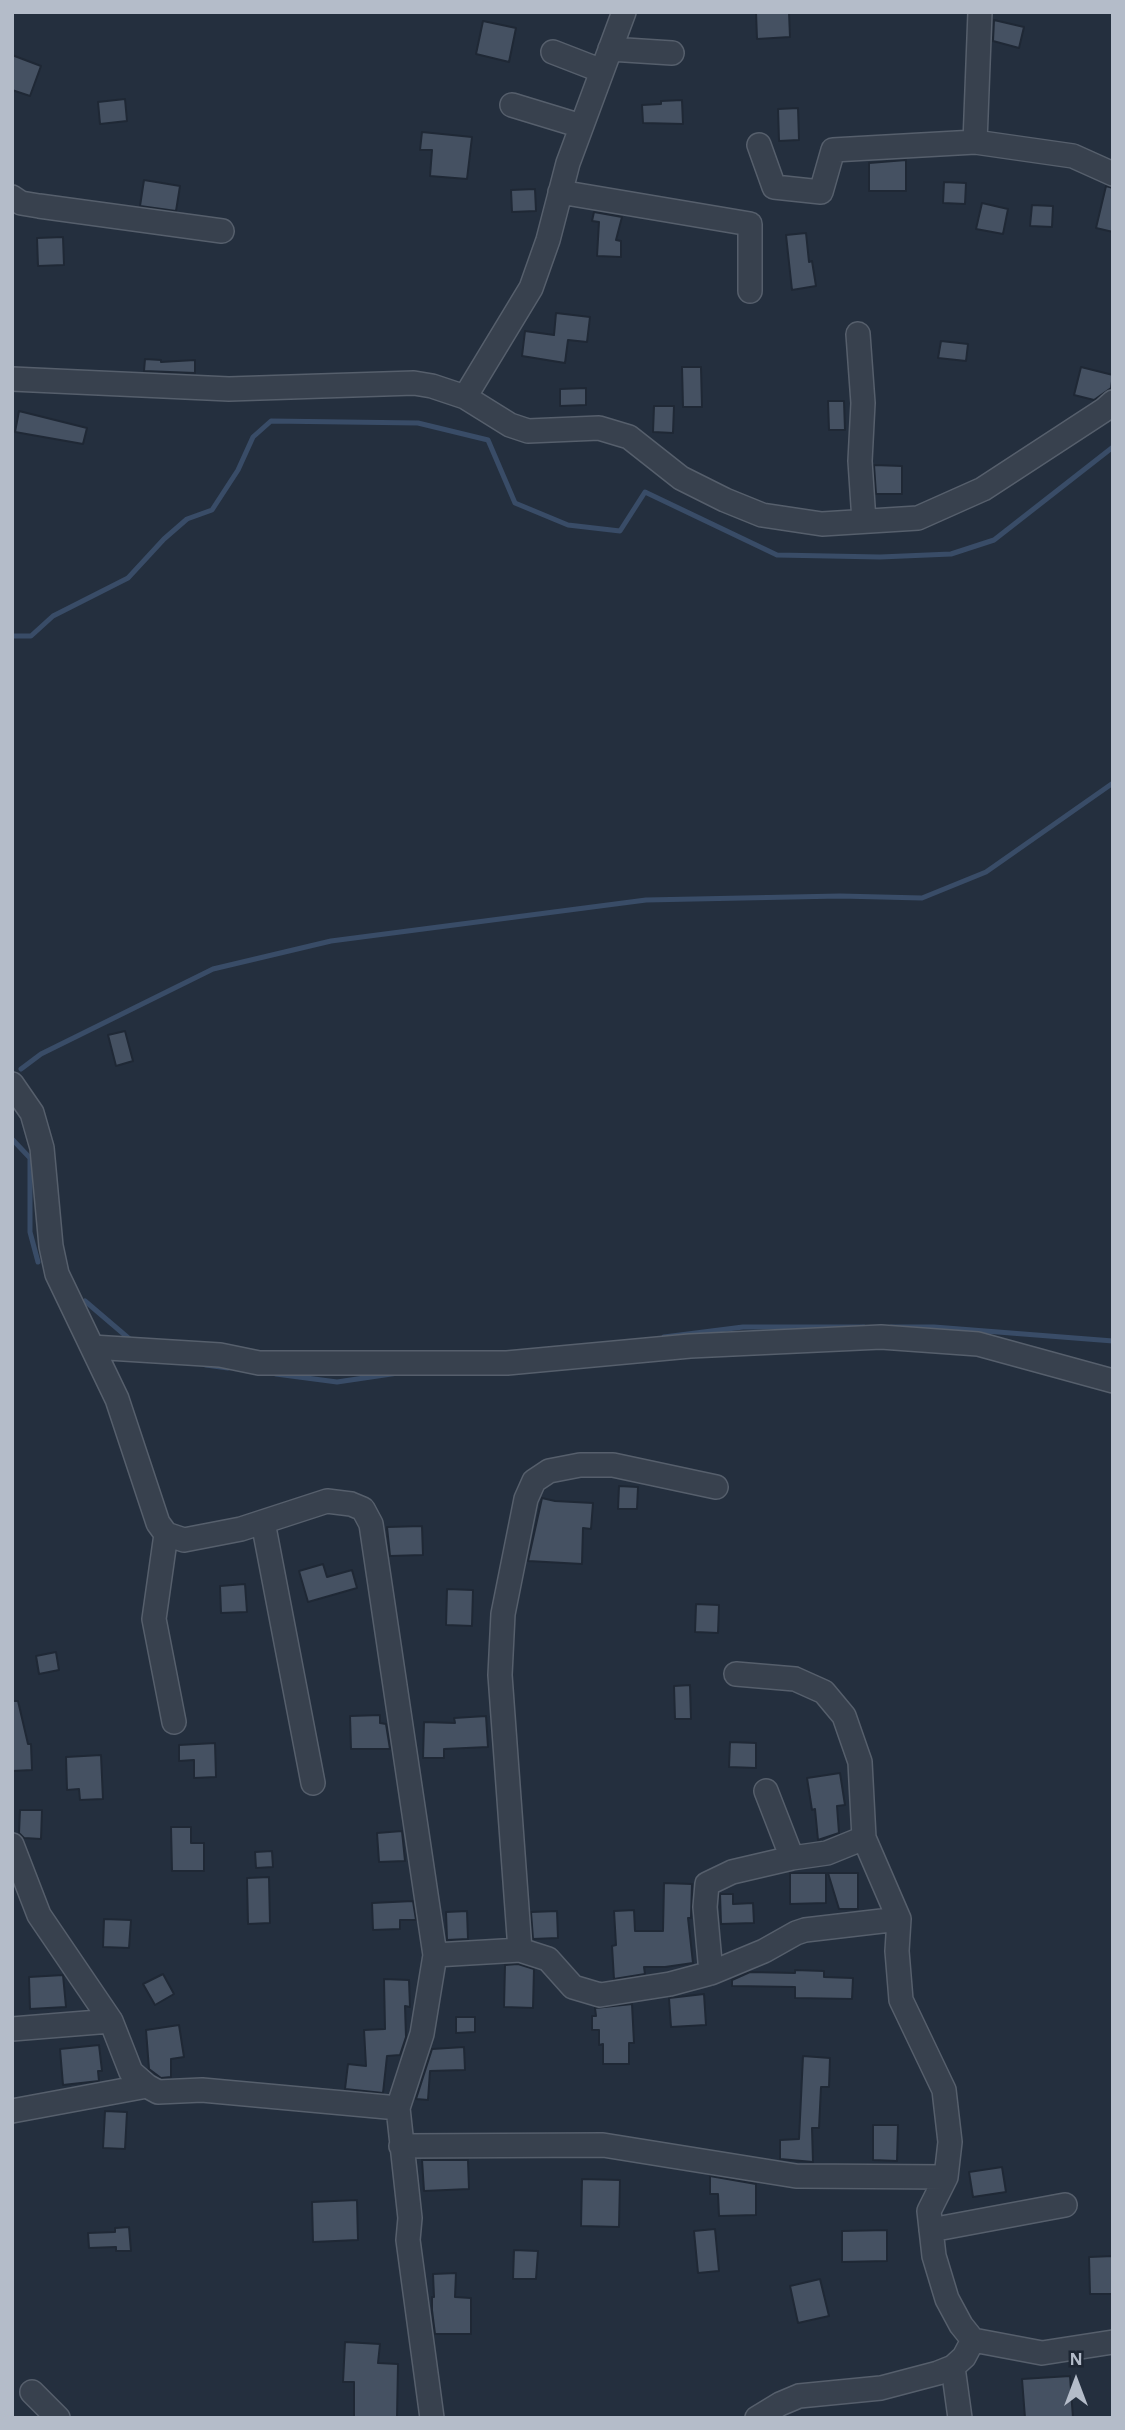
<!DOCTYPE html>
<html>
<head>
<meta charset="utf-8">
<style>
	body { margin:0 }
	#map { position:relative; width:1125px; height:2430px; overflow:hidden; background:#242f3e; font-family:"Alegreya Sans",sans-serif }
	canvas { display:block }
	.frame { position:absolute; inset:0; border:14px solid #b4bcc9; pointer-events:none }
	.north { position:absolute; left:1041px; top:2346px; width:70px; height:70px; -webkit-text-stroke:5px #1d2633; paint-order:stroke; rotate:0deg; font-size:19px; font-weight:700; line-height:28px; text-align:center; color:#b4bcc9 }
	.north::after { content:''; display:block; margin:auto; width:24px; height:32px; background:#b4bcc9; clip-path:polygon(50% 0,100% 100%,50% 72%,0 100%) }
</style>
</head>
<body>
<div id="map">
<canvas width="1125" height="2430"></canvas>
<div class="frame"></div>
<div class="north">N</div>
</div>
<script>
const context = document.querySelector('canvas').getContext('2d');
context.lineJoin = 'round';
const shape = rows => new Path2D(rows.map(r => 'M' + r).join(''));
function strokePath(path, color, width, dash) { context.strokeStyle = color; context.lineWidth = width; context.lineCap = dash ? 'butt' : 'round'; context.setLineDash(dash || []); context.stroke(path); }
function paint(path, color) { context.fillStyle = color; context.fill(path, 'evenodd'); }
strokePath(shape([
	[12,636,31,636,53,616,128,578,164,539,187,519,212,510,238,470,253,437,271,421,418,423,488,440,515,503,568,525,620,531,645,492,777,555,880,557,951,554,994,540,1113,447],
	[21,1069,41,1054,213,969,331,941,646,900,840,896,922,898,986,872,1113,783],
	[12,1139,30,1158,30,1232,38,1262],
	[85,1301,133,1342],
	[891,1327,934,1327,1113,1341],
	[664,1337,743,1327,864,1327],
	[206,1365,228,1368],
	[276,1374,337,1382,398,1373]
]), '#394c67', 5);
const building = shape([
	[756,12,789,12,790,37,757,39,756,12],
	[994,20,1024,27,1019,48,993,41,994,20],
	[483,21,516,28,509,62,476,54,483,21],
	[12,55,41,66,30,96,12,90,12,55],
	[125,99,127,121,100,124,98,102,125,99],
	[682,100,683,124,643,123,642,105,661,104,661,101,682,100],
	[798,108,799,140,779,141,778,109,798,108],
	[422,132,472,137,467,179,430,176,432,150,420,150,422,132],
	[906,160,906,191,869,191,869,163,906,160],
	[144,180,180,186,176,211,140,206,144,180],
	[944,182,966,183,965,204,943,203,944,182],
	[1106,186,1113,188,1113,232,1096,228,1106,186],
	[535,189,536,211,512,212,511,190,535,189],
	[982,203,1008,209,1003,234,976,229,982,203],
	[1032,205,1053,206,1052,227,1030,226,1032,205],
	[594,212,622,217,616,240,621,241,621,257,597,256,599,222,592,221,594,212],
	[806,233,809,262,812,261,816,286,792,290,786,235,806,233],
	[63,237,64,265,38,266,37,238,63,237],
	[556,313,590,317,587,342,568,340,565,363,522,356,525,331,554,335,556,313],
	[941,341,968,344,966,361,938,358,941,341],
	[145,359,161,360,161,362,195,360,195,373,144,371,145,359],
	[682,367,701,367,702,407,683,407,682,367],
	[1081,367,1113,375,1111,388,1094,400,1074,395,1081,367],
	[586,388,586,405,560,406,560,389,586,388],
	[828,401,844,401,845,430,829,430,828,401],
	[654,406,674,406,673,433,653,432,654,406],
	[19,411,87,428,83,444,15,432,19,411],
	[874,465,902,466,902,494,876,494,874,465],
	[125,1031,133,1061,116,1066,108,1035,125,1031],
	[619,1486,638,1487,637,1509,618,1509,619,1486],
	[542,1498,555,1501,593,1503,591,1529,583,1528,582,1564,528,1561,542,1498],
	[422,1526,423,1555,390,1556,387,1527,422,1526],
	[323,1564,327,1577,352,1570,357,1588,308,1602,299,1571,323,1564],
	[245,1584,247,1612,221,1613,220,1586,245,1584],
	[447,1589,473,1590,472,1626,446,1625,447,1589],
	[696,1604,719,1605,718,1633,695,1632,696,1604],
	[56,1652,59,1670,39,1674,36,1656,56,1652],
	[690,1685,691,1719,675,1719,674,1686,690,1685],
	[12,1701,18,1701,28,1744,31,1744,32,1770,12,1771,12,1701],
	[380,1715,380,1723,386,1724,390,1749,351,1749,350,1716,380,1715],
	[486,1716,488,1747,444,1749,444,1758,423,1758,424,1722,455,1723,454,1718,486,1716],
	[730,1742,756,1743,756,1768,729,1767,730,1742],
	[215,1743,216,1777,194,1778,194,1760,179,1761,179,1745,215,1743],
	[101,1755,103,1799,80,1800,79,1789,67,1790,66,1757,101,1755],
	[840,1773,845,1805,837,1806,839,1833,818,1840,815,1809,812,1810,807,1778,840,1773],
	[20,1810,42,1810,41,1839,24,1838,19,1833,20,1810],
	[171,1827,191,1827,191,1843,204,1843,204,1871,172,1871,171,1827],
	[402,1831,405,1861,379,1862,377,1833,402,1831],
	[272,1851,273,1867,256,1868,255,1852,272,1851],
	[790,1873,826,1873,826,1903,790,1904,790,1873],
	[828,1873,858,1873,858,1909,839,1909,828,1873],
	[269,1877,270,1923,248,1924,247,1878,269,1877],
	[664,1883,692,1884,691,1918,688,1918,693,1963,665,1967,644,1967,645,1974,614,1979,612,1946,616,1945,614,1911,634,1910,635,1931,663,1931,664,1883],
	[720,1894,733,1894,733,1904,753,1903,754,1923,721,1924,720,1894],
	[413,1901,416,1920,400,1920,400,1929,373,1930,372,1903,413,1901],
	[467,1911,468,1939,447,1940,446,1912,467,1911],
	[557,1911,558,1938,533,1939,531,1912,557,1911],
	[104,1919,131,1920,129,1948,103,1947,104,1919],
	[518,1964,534,1969,533,2008,504,2007,505,1965,518,1964],
	[795,1970,824,1971,824,1977,853,1978,852,1999,795,1998,795,1987,732,1986,732,1980,750,1972,795,1973,795,1970],
	[163,1974,174,1994,155,2005,143,1984,163,1974],
	[63,1975,66,2007,30,2009,29,1977,63,1975],
	[384,1979,409,1980,410,2007,405,2006,406,2037,400,2055,387,2056,383,2093,345,2089,348,2064,366,2066,364,2030,385,2029,384,1979],
	[704,1994,706,2025,671,2027,669,1998,704,1994],
	[632,2004,634,2043,629,2043,629,2064,603,2064,603,2044,599,2045,599,2030,592,2030,592,2016,596,2016,595,2008,632,2004],
	[456,2017,475,2017,475,2032,456,2033,456,2017],
	[179,2025,184,2057,171,2059,171,2077,161,2078,149,2069,146,2030,179,2025],
	[99,2045,102,2071,98,2071,99,2081,63,2085,60,2049,99,2045],
	[464,2047,465,2070,430,2071,428,2100,416,2099,432,2049,464,2047],
	[803,2056,830,2058,829,2087,821,2087,819,2128,812,2128,813,2162,780,2159,780,2140,799,2139,803,2056],
	[105,2111,127,2112,125,2149,103,2148,105,2111],
	[873,2125,898,2125,897,2161,873,2160,873,2125],
	[422,2160,468,2160,469,2189,424,2191,422,2160],
	[1002,2167,1006,2192,973,2197,969,2172,1002,2167],
	[710,2176,756,2184,756,2215,719,2216,718,2194,710,2194,710,2176],
	[582,2179,620,2180,619,2227,581,2226,582,2179],
	[357,2200,358,2240,313,2242,312,2202,357,2200],
	[129,2227,131,2251,116,2251,116,2247,89,2248,88,2233,115,2232,115,2228,129,2227],
	[715,2229,719,2271,698,2273,694,2231,715,2229],
	[887,2230,887,2261,842,2262,842,2231,887,2230],
	[514,2250,538,2251,536,2279,513,2279,514,2250],
	[1113,2256,1113,2294,1090,2294,1089,2257,1113,2256],
	[456,2273,455,2297,471,2298,471,2334,435,2334,432,2310,432,2297,434,2297,433,2274,456,2273],
	[820,2279,829,2316,798,2323,790,2286,820,2279],
	[345,2342,380,2344,378,2363,398,2364,397,2418,354,2418,354,2382,343,2382,345,2342],
	[1070,2376,1073,2418,1025,2418,1022,2379,1070,2376]
]);
paint(building, '#455162');
strokePath(building, '#1f2835', 2);
const minor = shape([
	[610,49,672,53],
	[553,52,602,71],
	[512,105,581,126],
	[975,142,980,12],
	[759,145,774,187,821,192,833,150,975,142,1073,156,1113,174],
	[560,192,750,224,750,291],
	[12,197,21,203,39,206,222,231],
	[858,334,863,403,860,461,864,521],
	[12,379,229,389,414,383,432,386,465,397,510,425,528,431,599,428,629,437,681,478,725,500,762,515,822,524,918,518,983,489,1104,410,1113,402],
	[465,397,531,288,548,240,568,163,624,12],
	[12,1084,32,1113,42,1148,51,1246,57,1274,117,1399,158,1523,166,1534,184,1540,241,1529,327,1501,351,1504,363,1509,371,1524,435,1955,422,2034,398,2108,410,2218,408,2240,432,2418],
	[92,1347,220,1355,259,1363,507,1363,690,1346,881,1337,978,1344,1113,1381],
	[263,1522,313,1783],
	[166,1534,154,1619,174,1722],
	[766,1791,792,1858],
	[864,1838,899,1919,897,1951,901,2000,944,2090,950,2142,946,2177,929,2211,934,2256,947,2299,961,2325,973,2340,1042,2353,1113,2342],
	[12,1845,39,1915,111,2021],
	[520,1950,500,1675,503,1614,526,1499,534,1481,549,1471,580,1465,613,1465,716,1487],
	[435,1955,520,1950,548,1959,573,1987,600,1995,670,1984,711,1973,705,1907,707,1884,732,1872,792,1858,827,1853,864,1838,860,1762,844,1716,824,1692,795,1679,736,1674],
	[711,1973,764,1951,796,1933,805,1930,899,1919],
	[12,2029,111,2021,131,2072,147,2086,158,2092,202,2090,398,2108],
	[12,2111,147,2086],
	[401,2146,603,2145,796,2176,946,2177],
	[931,2230,1065,2205],
	[953,2367,960,2418],
	[32,2392,58,2418],
	[757,2418,780,2404,799,2396,881,2388,938,2373,953,2367,964,2357,973,2340]
]);
strokePath(minor, '#565f6c', 26);
strokePath(minor, '#38414e', 23);
</script>
</body>
</html>
